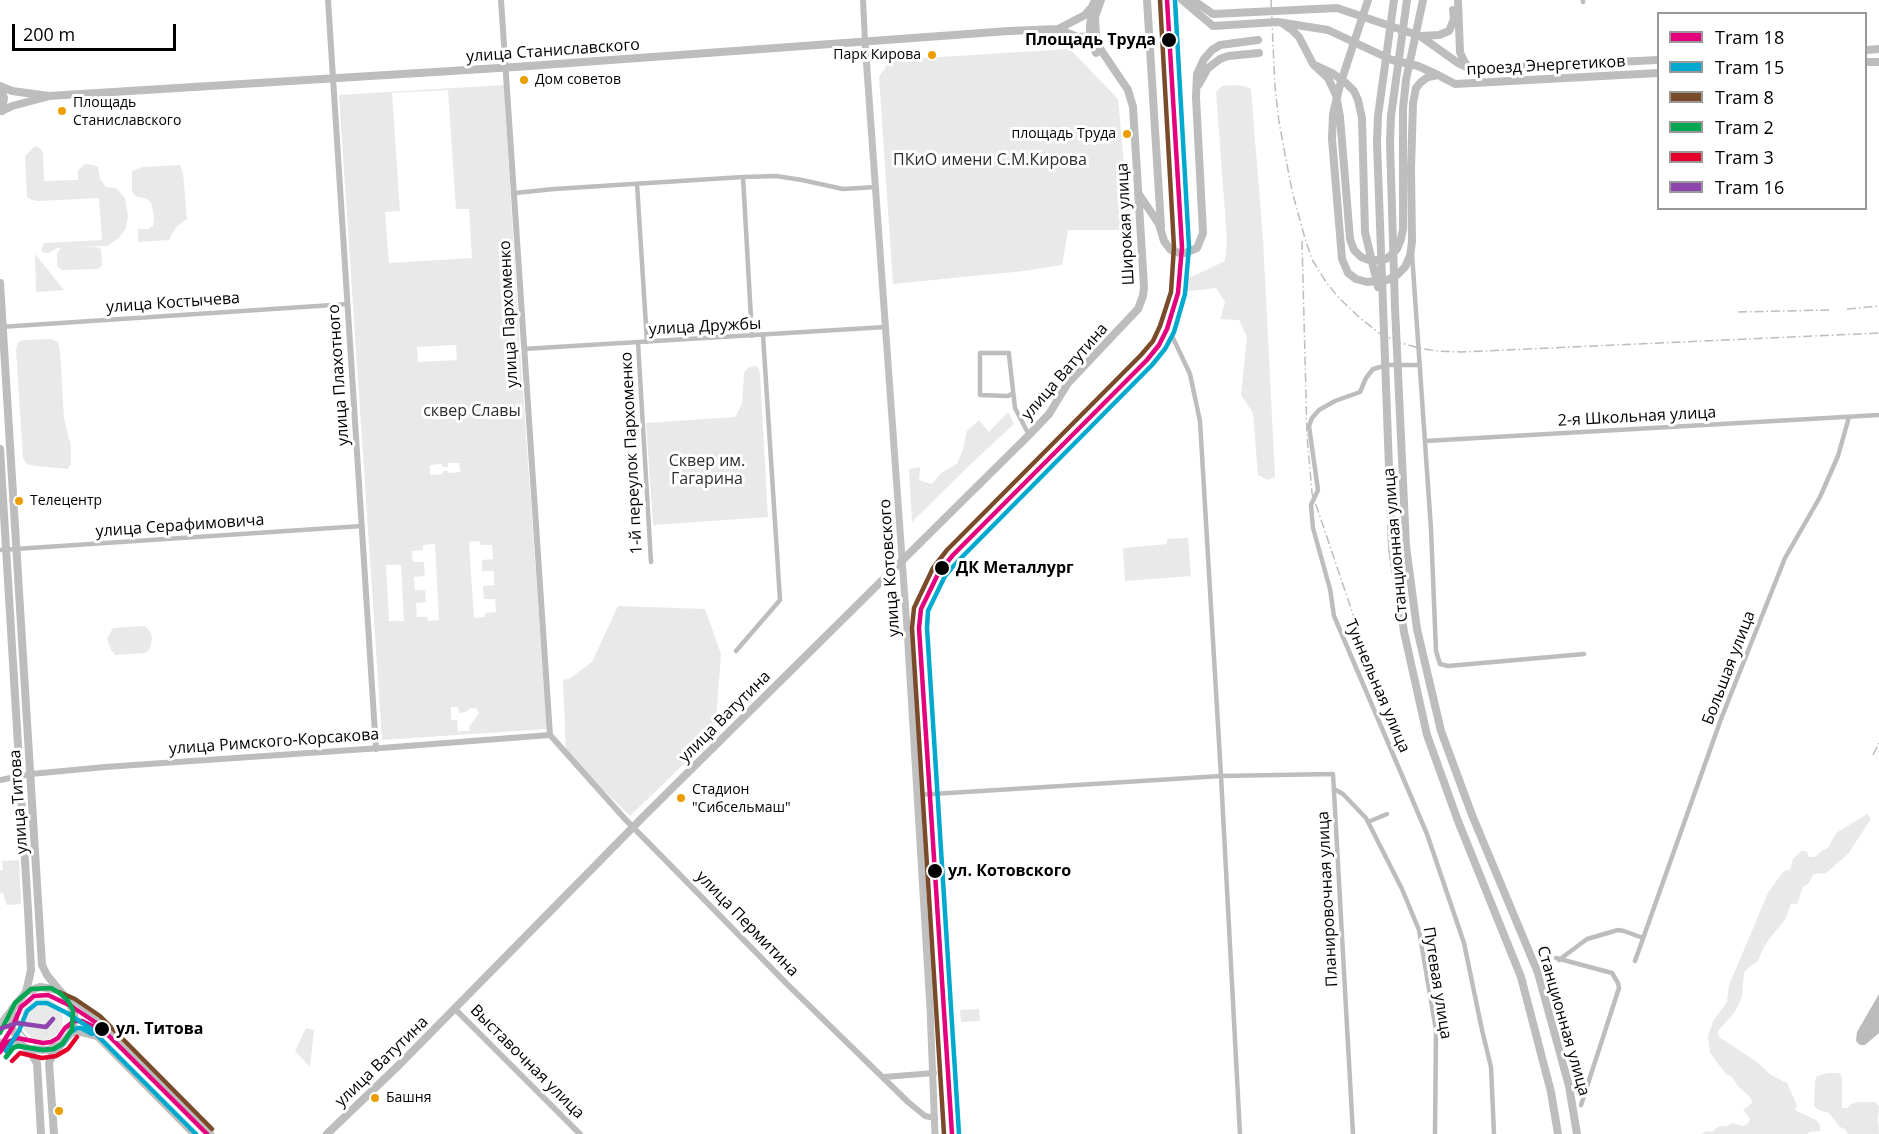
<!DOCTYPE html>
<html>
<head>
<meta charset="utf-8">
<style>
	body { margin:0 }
	#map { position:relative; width:1879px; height:1134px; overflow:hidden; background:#fff; font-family:"Open Sans",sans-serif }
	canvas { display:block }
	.legend { position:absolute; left:1657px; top:12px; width:210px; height:198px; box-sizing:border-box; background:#fff; border:2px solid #999; margin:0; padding:8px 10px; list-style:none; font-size:18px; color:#000 }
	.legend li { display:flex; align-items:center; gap:12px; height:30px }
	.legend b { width:30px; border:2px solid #999 }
	.scale { position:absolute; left:12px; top:24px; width:164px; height:27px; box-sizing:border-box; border:3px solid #000; border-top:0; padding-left:8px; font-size:18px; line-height:21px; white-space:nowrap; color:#000; -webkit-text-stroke:4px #fff; paint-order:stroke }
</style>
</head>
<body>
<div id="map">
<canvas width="1879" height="1134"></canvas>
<ul class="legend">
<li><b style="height:8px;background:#e5007d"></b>Tram 18</li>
<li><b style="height:8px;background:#00a9ce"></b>Tram 15</li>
<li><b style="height:8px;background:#7a4b2a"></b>Tram 8</li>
<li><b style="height:8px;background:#00a651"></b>Tram 2</li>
<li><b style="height:8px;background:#e4002b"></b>Tram 3</li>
<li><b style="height:8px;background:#8e44ad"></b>Tram 16</li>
</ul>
<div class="scale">200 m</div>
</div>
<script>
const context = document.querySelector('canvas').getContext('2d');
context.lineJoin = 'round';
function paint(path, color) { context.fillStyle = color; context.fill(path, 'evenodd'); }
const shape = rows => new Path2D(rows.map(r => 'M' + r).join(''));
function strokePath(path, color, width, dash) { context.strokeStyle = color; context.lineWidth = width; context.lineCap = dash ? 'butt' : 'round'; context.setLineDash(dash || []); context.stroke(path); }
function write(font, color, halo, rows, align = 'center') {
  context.font = font + ' "Open Sans",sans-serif'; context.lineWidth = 6; context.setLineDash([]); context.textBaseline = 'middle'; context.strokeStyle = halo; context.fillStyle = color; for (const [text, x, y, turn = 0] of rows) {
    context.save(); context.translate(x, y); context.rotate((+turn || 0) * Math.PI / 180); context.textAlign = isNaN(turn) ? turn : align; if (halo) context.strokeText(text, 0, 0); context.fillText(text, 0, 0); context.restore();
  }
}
paint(shape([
	[1070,49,1118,99,1130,230,1068,230,1062,265,1024,271,893,284,879,77,890,60],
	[504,85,519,336,547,729,382,740,339,95],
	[448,90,456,209,469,209,472,258,389,263,385,212,400,211,392,93],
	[456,345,457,360,418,362,417,347],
	[448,463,459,463,460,472,449,473,448,471,443,471,442,474,430,475,430,465,442,464,442,467,448,467],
	[480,541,481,545,492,545,493,559,482,560,482,571,494,571,494,585,483,586,484,599,495,599,496,612,485,613,485,617,474,618,469,542],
	[435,544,439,620,428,621,427,617,417,617,416,603,426,602,425,590,415,590,414,577,425,576,424,562,413,562,412,551,423,550,423,545],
	[386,565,401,565,404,621,389,621],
	[451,707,458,707,459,713,466,712,471,708,476,708,479,713,469,727,469,731,458,731,457,720,451,720],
	[1235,85,1244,86,1251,89,1263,239,1275,477,1268,480,1258,475,1253,413,1241,395,1247,337,1239,320,1220,319,1225,302,1216,288,1182,292,1187,279,1225,261,1227,240,1216,92,1222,86],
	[35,146,40,148,43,153,44,181,78,180,78,170,85,164,93,165,98,167,100,179,106,187,116,188,125,198,128,217,126,228,119,238,107,246,74,247,96,247,101,249,102,265,98,269,62,270,57,266,57,253,61,248,57,248,49,253,43,253,41,250,44,243,102,240,99,198,38,201,32,200,27,197,25,156],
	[180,165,183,173,187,219,176,227,169,240,138,242,138,229,148,229,153,226,154,216,151,203,147,199,135,196,132,191,132,171,143,167],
	[35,254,64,290,36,292],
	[51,339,58,342,60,351,64,418,71,446,71,464,68,469,35,466,27,464,23,458,16,350,18,342,24,340],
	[754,366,758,367,760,373,768,517,653,525,646,423,735,417,742,404,744,373,748,368],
	[1008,412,1014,424,973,462,912,522,909,469,920,467,919,480,932,484,941,473,957,464,963,449,967,431,979,420,989,432],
	[1188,538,1191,576,1125,581,1123,548,1167,544,1167,539],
	[618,606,705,609,721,654,715,734,630,816,566,753,563,680,569,679,592,662],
	[145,626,151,633,152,639,150,648,146,653,115,655,111,650,107,639,113,628],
	[1867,814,1871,819,1848,854,1826,873,1814,874,1808,884,1803,887,1797,904,1791,904,1785,920,1769,939,1763,949,1758,961,1748,968,1744,973,1742,996,1740,1002,1734,1013,1718,1031,1719,1037,1757,1062,1771,1075,1787,1083,1797,1105,1795,1110,1816,1120,1820,1125,1820,1131,1809,1132,1808,1134,1701,1134,1706,1131,1713,1132,1716,1128,1721,1126,1728,1126,1732,1123,1743,1126,1748,1124,1750,1119,1743,1110,1752,1103,1751,1098,1738,1086,1731,1076,1726,1074,1710,1053,1708,1036,1713,1021,1727,1002,1729,985,1768,893,1780,876,1784,871,1790,870,1793,859,1802,850,1807,852,1809,857,1815,857,1823,850,1828,848,1836,833],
	[19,860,21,904,7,905,3,893,0,893,0,870,3,870,2,861],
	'21 1019a21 21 0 1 1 42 0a21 21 0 1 1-42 0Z',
	[979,1009,980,1021,961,1022,960,1010],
	[306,1028,314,1030,310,1067,295,1051],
	[1828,1073,1840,1073,1842,1079,1842,1108,1847,1108,1851,1104,1857,1102,1875,1102,1879,1106,1878,1118,1879,1134,1848,1134,1845,1129,1840,1127,1829,1113,1818,1110,1814,1106,1815,1081,1817,1076]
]), '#e9e9e9');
paint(shape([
	[1879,994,1879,1033,1865,1045,1860,1045,1856,1041,1857,1032]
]), '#bbb');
strokePath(shape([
	[1583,0,1583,2],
	[743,177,752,336],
	[637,184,647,342],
	[515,193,554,189,743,177,776,176,802,180,843,189,876,187],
	[1412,254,1431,529,1436,651,1440,664,1448,666,1584,654],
	[0,327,348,304],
	[1173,338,1190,374,1200,421,1221,776,1240,1134],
	[638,343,651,562],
	[523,349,886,327],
	[1420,365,1388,365,1373,369,1366,378,1360,392,1335,401,1319,410,1312,418,1309,426,1318,490,1311,505,1313,528,1330,589,1334,616,1427,834,1464,943,1482,1030,1491,1067,1494,1134],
	[1013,393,1008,396,980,395,980,353,1009,353,1009,355,1015,408,1029,435],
	[1425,441,1879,415],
	[0,550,362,526],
	[736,651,780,600,763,335],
	[1334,789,1343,794,1366,818,1402,889,1419,930,1436,1030,1435,1134],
	[917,795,1221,776,1333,774,1353,1134],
	[1368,822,1387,814],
	[1556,958,1612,973,1618,983,1619,988,1581,1105],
	[1559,960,1587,939,1618,930,1624,931,1643,938],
	[1635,961,1721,719,1785,558,1820,497,1838,456,1849,417]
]), '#bdbdbd', 4.5);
strokePath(shape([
	[328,0,376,749],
	[501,0,550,735],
	[863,0,865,42],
	[550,735,625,819,787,984,908,1102,925,1116,935,1118],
	[0,780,31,774,105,767,381,748,550,735],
	[66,996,84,1008,211,1134],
	[455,1009,580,1134],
	[70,1034,81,1033,97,1037,193,1134],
	[884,1077,934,1073]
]), '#bdbdbd', 6);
strokePath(shape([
	[865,42,907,628,930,1008,935,1134],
	[0,1024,12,1009],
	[0,1042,23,1046]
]), '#c0c0c0', 7);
strokePath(shape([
	[1095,0,1092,7,1090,27,1090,36,1096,53],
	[1147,0,1161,226],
	[1182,0,1213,26,1278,22,1328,30,1392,60,1418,66,1438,75,1455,84,1658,73],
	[1193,0,1213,14,1337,8,1420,36,1458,63,1471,69,1658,60],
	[1368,0,1340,85,1333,114,1332,139,1342,259,1348,273,1356,279,1367,282,1387,280,1397,275,1405,267,1410,256,1412,242,1411,169,1413,103,1416,88,1421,82,1428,77,1438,75],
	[1394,0,1378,116,1377,143,1392,549,1404,632,1427,735,1458,821,1521,977,1551,1092,1558,1134],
	[1407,0,1391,116,1390,143,1395,308,1406,546,1417,629,1441,731,1472,815,1538,973,1569,1086,1577,1134],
	[1458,0,1460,52,1463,59,1468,67],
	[1282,23,1292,30,1299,37,1313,64,1328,78,1336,95,1340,117,1350,239,1354,250,1361,257,1369,260,1376,260,1386,259,1391,255,1397,249,1401,239,1403,229,1403,109,1406,80,1423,0],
	[1058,29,1085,15,1092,7],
	[1421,36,1439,35,1449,31,1454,19,1453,10],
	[1866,50,1879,49],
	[1866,62,1879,62],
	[1317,66,1332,73,1346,83,1354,91,1358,100,1362,118,1365,232,1378,287],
	[1199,84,1208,68,1220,59,1228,56,1259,53],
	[0,86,12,91,49,96,515,67,1009,31,1058,29,1077,37,1096,36],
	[0,86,4,98,2,110],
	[2,111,12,106,46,97],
	[1138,193,1159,224,1164,241,1170,249,1174,252,1185,253,1197,248,1203,233,1196,97,1197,74,1204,59,1212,50,1220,45,1258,40],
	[0,283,42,965,47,975,59,990],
	[0,449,28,910,31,970,26,992],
	[28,1049,37,1063,41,1134],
	[54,1134,49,1063,53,1054,70,1034,74,1021,74,1014,68,1000,59,990,40,987,26,992,12,1009,12,1028,17,1038,23,1046,28,1049,48,1050,60,1045],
	[327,1134,400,1064,643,817,1029,435,1049,414,1068,383,1138,309,1143,296,1144,287,1133,107,1128,90,1101,50,1096,36,1095,17,1101,0]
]), '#bdbdbd', 8);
strokePath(shape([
	[18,1016,19,1025,22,1032,28,1039]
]), '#bdbdbd', 1.5);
strokePath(shape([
	[1271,0,1275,87,1279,122,1292,191,1306,242,1313,261,1326,282,1339,298,1359,317,1379,333,1401,343,1419,348,1437,351,1461,352,1879,333],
	[1302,241,1307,435,1312,493,1383,703],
	[1847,309,1879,306],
	[1738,312,1829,310],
	[1873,755,1879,743]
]), '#bdbdbd', 1.5, [9, 3, 1.5, 3]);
strokePath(shape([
	[0,1047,12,1028,21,1007,34,996,48,995,71,1006,95,1022,207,1134],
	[0,1052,8,1042,17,1038,43,1043,51,1042,58,1038,65,1028,74,1021,82,1021,97,1028],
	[952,1134,919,628,921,609,939,572,953,555,1147,360,1159,345,1167,329,1178,293,1182,247,1167,0]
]), '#e5007d', 4.5);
strokePath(shape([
	[6,1051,19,1031,27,1011,37,1003,47,1003,67,1013,90,1028,196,1134],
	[6,1057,13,1048,18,1046,42,1050,54,1049,63,1044,70,1033,77,1028,81,1028,92,1034],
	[959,1134,927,628,928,611,945,576,959,560,1152,365,1165,349,1174,332,1185,294,1189,247,1175,0]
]), '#00a9ce', 4.5);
strokePath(shape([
	[59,992,75,999,100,1016,212,1129],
	[944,1134,912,628,914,608,933,568,947,550,1141,355,1153,341,1160,326,1171,292,1174,247,1160,0]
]), '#7a4b2a', 4.5);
strokePath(shape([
	[0,1033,15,1003,31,989,51,988,61,994,68,1001,73,1010,72,1030,62,1044,53,1049,43,1050,18,1046,13,1048,6,1057]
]), '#00a651', 4.5);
strokePath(shape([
	[12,1061,20,1053,42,1058,56,1056,68,1049,77,1037]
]), '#e4002b', 4.5);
strokePath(shape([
	[0,1029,17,1023,46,1027,53,1019]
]), '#8e44ad', 4.5);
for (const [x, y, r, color] of [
	[1169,40,8,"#000"],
	[932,55,5,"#eb9e00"],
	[524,80,5,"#eb9e00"],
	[62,111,5,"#eb9e00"],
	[1127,134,5,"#eb9e00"],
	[19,501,5,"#eb9e00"],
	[942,568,8,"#000"],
	[681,798,5,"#eb9e00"],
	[935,871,8,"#000"],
	[102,1029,8,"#000"],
	[375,1098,5,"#eb9e00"],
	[59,1111,5,"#eb9e00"]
]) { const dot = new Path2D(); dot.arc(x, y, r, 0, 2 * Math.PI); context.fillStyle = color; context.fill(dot); strokePath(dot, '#fff', 2); }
write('14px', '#000', '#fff', [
	["Парк Кирова",921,55,"right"],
	["Дом советов",535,80],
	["Площадь",73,103],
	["Станиславского",73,121],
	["площадь Труда",1116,134,"right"],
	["Телецентр",30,501],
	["Стадион",692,790],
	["\"Сибсельмаш\"",692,808],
	["Башня",386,1098]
], 'left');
write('bold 16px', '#000', '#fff', [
	["Площадь Труда",1156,40,"right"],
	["ДК Металлург",956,568],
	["ул. Котовского",948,871],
	["ул. Титова",116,1029]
], 'left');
write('16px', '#000', '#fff', [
	["улица Станиславского",553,51,-4],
	["проезд Энергетиков",1546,66,-3],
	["Широкая улица",1126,224,-93],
	["улица Костычева",173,303,-4],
	["улица Пархоменко",509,314,-93],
	["улица Дружбы",705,327,-3],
	["улица Ватутина",1065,372,-49],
	["улица Плахотного",339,375,-94],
	["2-я Школьная улица",1637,417,-3],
	["1-й переулок Пархоменко",632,453,-93],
	["улица Серафимовича",180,526,-4],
	["Станционная улица",1396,545,-95],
	["улица Котовского",890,568,-94],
	["Большая улица",1729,668,-69],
	["Туннельная улица",1377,686,67],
	["улица Ватутина",725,717,-45],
	["улица Римского-Корсакова",274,742,-4],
	["улица Титова",19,802,-94],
	["Планировочная улица",1328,899,-93],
	["улица Пермитина",747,924,46],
	["Путевая улица",1437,983,81],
	["Станционная улица",1563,1021,74],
	["улица Ватутина",382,1062,-44],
	["Выставочная улица",527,1062,45]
]);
write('16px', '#2e2e2e', '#fff', [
	["ПКиО имени С.М.Кирова",990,160],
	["сквер Славы",472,411],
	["Сквер им.",707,461],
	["Гагарина",707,479]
]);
</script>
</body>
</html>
